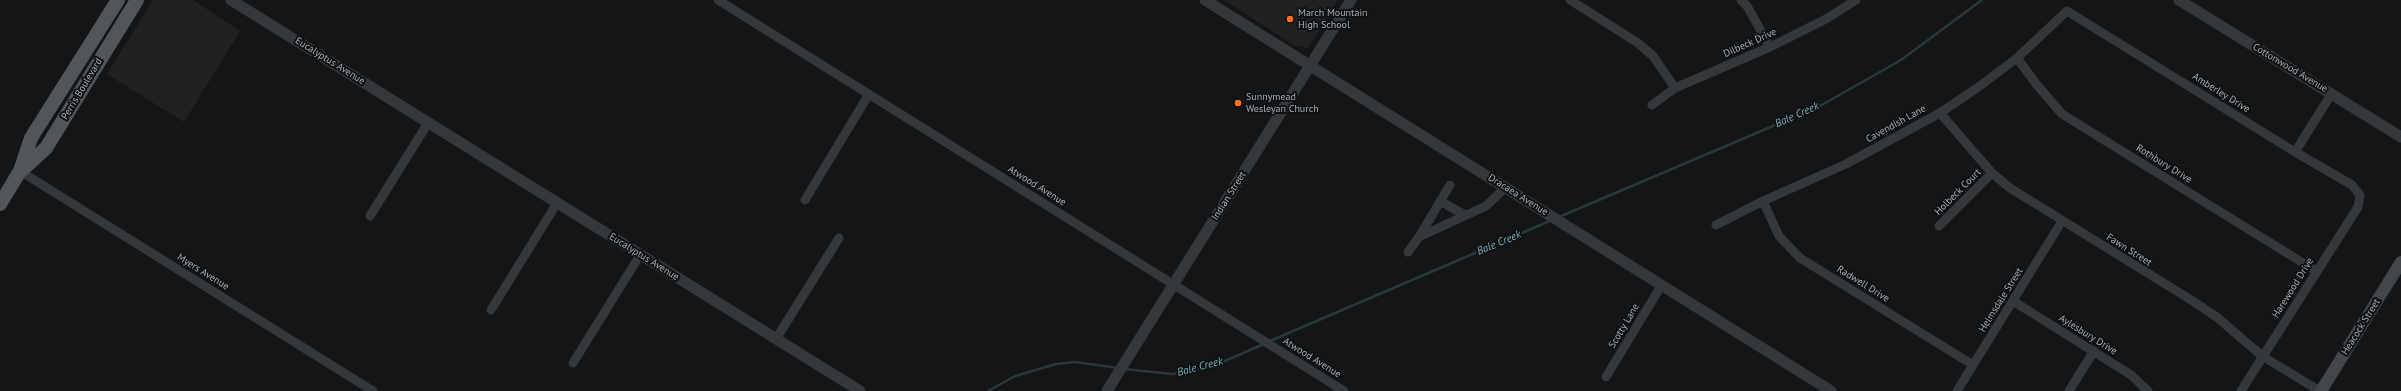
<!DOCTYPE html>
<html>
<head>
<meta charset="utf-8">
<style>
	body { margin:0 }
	canvas { display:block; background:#141516 }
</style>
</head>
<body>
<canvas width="2401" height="391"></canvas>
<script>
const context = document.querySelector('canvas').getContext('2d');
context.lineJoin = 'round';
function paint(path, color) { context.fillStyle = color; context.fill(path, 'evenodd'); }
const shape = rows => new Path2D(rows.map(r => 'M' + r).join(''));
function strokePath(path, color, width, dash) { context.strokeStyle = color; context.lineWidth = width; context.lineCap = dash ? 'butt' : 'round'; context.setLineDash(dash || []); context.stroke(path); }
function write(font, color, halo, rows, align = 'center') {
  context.font = font + ' "PT Sans",sans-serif'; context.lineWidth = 4; context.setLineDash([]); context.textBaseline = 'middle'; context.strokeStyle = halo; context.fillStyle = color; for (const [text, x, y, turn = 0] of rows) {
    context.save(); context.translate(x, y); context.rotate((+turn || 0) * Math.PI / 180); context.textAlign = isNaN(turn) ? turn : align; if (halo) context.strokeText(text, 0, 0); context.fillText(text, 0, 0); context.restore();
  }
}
paint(shape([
	[153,0,193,0,240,31,184,122,107,74],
	[1224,0,1338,0,1308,48,1295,46]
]), '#202123');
strokePath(shape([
	[1559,217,1820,106,1901,60,1982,0],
	[1270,341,1552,220],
	[1124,369,1172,374,1196,370,1218,364,1264,344],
	[988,391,1015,376,1056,364,1075,362,1118,368]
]), '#29383b', 2.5);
strokePath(shape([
	[718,0,1344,391],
	[1570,0,1638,43,1653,56,1675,88],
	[1741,0,1747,6,1770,47],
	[2017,58,2037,85,2062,114,2316,271],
	[1652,105,1675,88,1770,47,1826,19,1856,0],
	[1940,113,1992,173,2010,188,2196,303,2218,318,2262,356,2320,391],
	[2295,152,2332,93],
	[20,171,373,391],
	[805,200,869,94],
	[1440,201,1465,215],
	[1763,201,1779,236,1800,258,1973,365],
	[370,216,428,123],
	[1716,225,1763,201,1846,164,1940,113,1977,88,2017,58,2067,11,2295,152,2352,185,2360,195,2358,207,2241,391],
	[1939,226,1992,173],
	[1419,237,1450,185],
	[1408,252,1419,237,1486,206,1506,187],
	[2013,301,2131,375,2148,391],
	[491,310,557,203],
	[776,339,839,238],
	[573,363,640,255],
	[1606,377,1661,286],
	[1957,391,2062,221],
	[2069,391,2094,351]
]), '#35383b', 9);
strokePath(shape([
	[231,0,860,391],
	[1205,0,1831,391],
	[2179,0,2401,137],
	[1107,391,1351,0]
]), '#35383b', 11);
strokePath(shape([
	[2321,391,2401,262]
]), '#43474b', 12);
strokePath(shape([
	[22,170,46,148,137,0],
	[0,204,20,171,31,138,118,0]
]), '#50565a', 14);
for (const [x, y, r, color] of [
	[1290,19,4,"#ff7023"],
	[1238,103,4,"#ff7023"]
]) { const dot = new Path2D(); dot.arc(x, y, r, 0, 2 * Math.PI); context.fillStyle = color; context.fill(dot); strokePath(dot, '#0f1011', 1.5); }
write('10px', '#a5b0b7', '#0f1011', [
	["March Mountain",1298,13],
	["High School",1298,25],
	["Sunnymead",1246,97],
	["Wesleyan Church",1246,109]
], 'left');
write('10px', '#a5b0b7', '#0f1011', [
	["Dilbeck Drive",1750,43,-24],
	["Eucalyptus Avenue",330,61,32],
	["Cottonwood Avenue",2290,68,31],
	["Perris Boulevard",82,89,-59],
	["Amberley Drive",2221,93,32],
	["Cavendish Lane",1896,124,-29],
	["Rothbury Drive",2164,164,32],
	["Atwood Avenue",1037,186,32],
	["Holbeck Court",1958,192,-45],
	["Dracaea Avenue",1518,195,32],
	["Indian Street",1229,196,-58],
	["Fawn Street",2129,250,32],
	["Eucalyptus Avenue",644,257,32],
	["Myers Avenue",203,272,32],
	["Radwell Drive",1863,284,32],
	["Harewood Drive",2293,288,-58],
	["Helmsdale Street",2001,300,-58],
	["Scotty Lane",1624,326,-59],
	["Heacock Street",2361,327,-58],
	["Aylesbury Drive",2088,335,32],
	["Atwood Avenue",1312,358,32]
]);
write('italic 11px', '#79acb5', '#0f1011', [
	["Bale Creek",1797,115,-24],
	["Bale Creek",1499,243,-23],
	["Bale Creek",1200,367,-15]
]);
</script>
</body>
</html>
